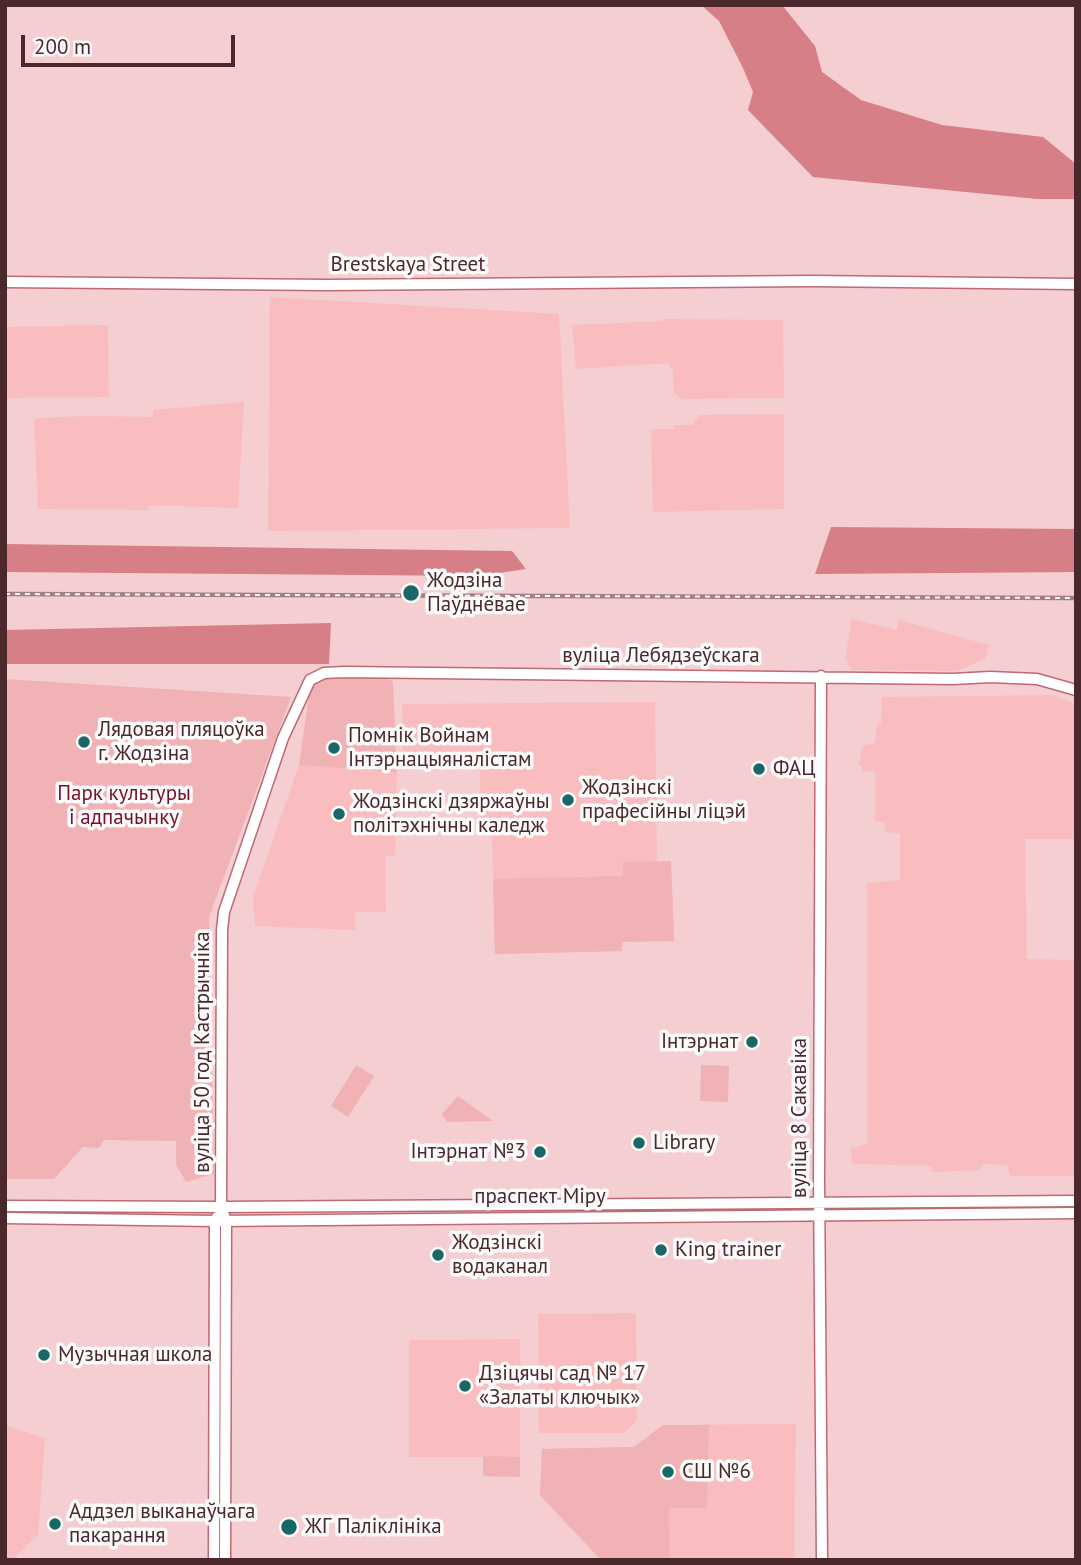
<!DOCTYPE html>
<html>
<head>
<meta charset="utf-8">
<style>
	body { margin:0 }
	#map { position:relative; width:1081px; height:1565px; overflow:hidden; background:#f4ced0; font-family:"PT Sans",sans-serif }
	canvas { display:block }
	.frame { position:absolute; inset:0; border:7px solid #4b282b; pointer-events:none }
	.scale { position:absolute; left:21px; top:35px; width:214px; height:32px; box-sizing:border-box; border:4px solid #4b282b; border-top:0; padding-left:9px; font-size:21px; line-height:24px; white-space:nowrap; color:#4b282b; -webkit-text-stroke:5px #fafafa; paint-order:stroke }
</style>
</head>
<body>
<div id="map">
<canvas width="1081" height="1565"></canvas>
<div class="frame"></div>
<div class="scale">200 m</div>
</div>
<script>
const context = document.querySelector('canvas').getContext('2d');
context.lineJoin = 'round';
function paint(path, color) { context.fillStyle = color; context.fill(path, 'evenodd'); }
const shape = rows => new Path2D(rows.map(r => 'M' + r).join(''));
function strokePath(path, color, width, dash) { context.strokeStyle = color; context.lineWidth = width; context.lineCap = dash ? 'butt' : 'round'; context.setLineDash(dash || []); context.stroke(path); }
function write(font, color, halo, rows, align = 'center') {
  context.font = font + ' "PT Sans",sans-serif'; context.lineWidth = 7; context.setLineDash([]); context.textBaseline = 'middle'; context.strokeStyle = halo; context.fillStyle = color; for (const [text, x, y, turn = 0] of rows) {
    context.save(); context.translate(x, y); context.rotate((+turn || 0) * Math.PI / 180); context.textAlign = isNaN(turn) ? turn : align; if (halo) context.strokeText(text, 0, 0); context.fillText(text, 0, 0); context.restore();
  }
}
paint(shape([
	[270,297,559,314,570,528,268,531],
	[663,319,783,320,784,398,682,399,674,393,673,369,670,369,669,363,576,369,572,325,663,321],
	[108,325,109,397,5,398,5,327],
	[244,402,238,508,149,505,148,510,38,509,34,421,38,418,87,416,153,417,153,410],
	[781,414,784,416,784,509,653,512,651,432,653,429,674,429,674,425,692,425,699,415],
	[852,619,897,630,899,620,989,645,986,658,957,671,852,670,845,659],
	[1053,695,1076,704,1076,839,1025,839,1027,959,1076,960,1076,1176,1010,1176,1007,1165,982,1164,980,1170,931,1172,933,1166,852,1164,851,1148,867,1144,867,883,900,880,900,834,885,832,885,822,875,821,875,772,862,771,862,766,859,766,862,746,875,743,877,723,881,723,882,697],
	[655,702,657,861,671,861,674,941,622,942,622,951,495,954,492,830,480,830,480,769,403,770,402,704],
	[299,765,397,772,395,856,385,856,386,912,355,912,355,930,255,926,253,897],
	[636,1313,637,1420,624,1433,539,1433,538,1314],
	[520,1339,520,1457,409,1457,409,1340],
	[796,1424,794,1560,601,1560,540,1495,542,1449,634,1447,663,1425],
	[5,1425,45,1438,38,1535,12,1560,5,1560]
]), '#f9bdc0');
paint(shape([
	[327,675,388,676,393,683,397,772,299,765,310,688],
	[5,679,291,697,209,917,214,1174,186,1182,176,1164,176,1141,104,1140,99,1148,83,1147,54,1179,5,1179],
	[671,861,674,941,622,942,622,951,495,954,493,879,623,876,623,862],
	[356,1065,374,1076,348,1117,331,1106],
	[701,1065,729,1066,728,1102,700,1101],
	[458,1096,493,1121,447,1122,442,1114],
	[663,1425,709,1425,707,1508,669,1508,670,1560,601,1560,540,1495,542,1449,634,1447],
	[483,1456,520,1457,520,1477,483,1476]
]), '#f1b2b5');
paint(shape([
	[701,5,782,5,815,46,822,72,861,100,942,125,1043,137,1076,164,1076,199,1037,199,813,177,748,110,753,92,743,68,719,21],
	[831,527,1076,529,1076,572,815,574],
	[5,544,512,551,526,569,479,576,5,572],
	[331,623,329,664,5,664,5,630]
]), '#d67f87');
const secondary = shape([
	[5,282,327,285,812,281,1076,284],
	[821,676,819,1180,822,1560],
	[5,1206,221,1207,1076,1201],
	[5,1218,215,1221,1076,1213],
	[214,1560,215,1221,217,1217],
	[225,1560,226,1221,221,1207,222,930,224,912,283,738,310,680,324,673,344,672,953,679,990,677,1037,679,1076,690]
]);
strokePath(secondary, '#bd6a72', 13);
strokePath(secondary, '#fff', 10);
const rail = shape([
	[5,594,1076,598]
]);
strokePath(rail, '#a47f82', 4.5);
strokePath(rail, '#fafafa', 2, [5]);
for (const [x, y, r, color] of [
	[411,593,9,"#196767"],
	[84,742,7,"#196767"],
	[334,748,7,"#196767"],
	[759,769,7,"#196767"],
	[568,800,7,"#196767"],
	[339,814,7,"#196767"],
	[752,1042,7,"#196767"],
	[639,1143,7,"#196767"],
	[540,1152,7,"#196767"],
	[661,1250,7,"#196767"],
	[438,1255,7,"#196767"],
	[44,1355,7,"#196767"],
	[465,1386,7,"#196767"],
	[668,1472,7,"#196767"],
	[55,1524,7,"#196767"],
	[289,1527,9,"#196767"]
]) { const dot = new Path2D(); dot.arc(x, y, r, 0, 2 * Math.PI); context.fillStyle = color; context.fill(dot); strokePath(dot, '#fafafa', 2.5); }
write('21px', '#4b282b', '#fafafa', [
	["Brestskaya Street",408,265],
	["вуліца Лебядзеўскага",661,656],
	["вуліца 50 год Кастрычніка",203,1052,-90],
	["вуліца 8 Сакавіка",800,1118,-90],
	["праспект Міру",540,1197]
]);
write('21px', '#4b282b', '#fafafa', [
	["Жодзіна",427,581],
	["Паўднёвае",427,605],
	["Лядовая пляцоўка",98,730],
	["г. Жодзіна",98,754],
	["Помнік Войнам",348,736],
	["Інтэрнацыяналістам",348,760],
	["ФАЦ",773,769],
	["Жодзінскі",582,788],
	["прафесійны ліцэй",582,812],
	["Жодзінскі дзяржаўны",353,802],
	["політэхнічны каледж",353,826],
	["Інтэрнат",738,1042,"right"],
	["Library",653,1143],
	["Інтэрнат №3",526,1152,"right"],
	["Жодзінскі",452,1243],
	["водаканал",452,1267],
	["King trainer",675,1250],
	["Музычная школа",58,1355],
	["Дзіцячы сад № 17",479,1374],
	["«Залаты ключык»",479,1398],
	["СШ №6",682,1472],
	["Аддзел выканаўчага",69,1512],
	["пакарання",69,1536],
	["ЖГ Паліклініка",305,1527]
], 'left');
write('21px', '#790f28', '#fafafa', [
	["Парк культуры",124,794],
	["і адпачынку",124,818]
]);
</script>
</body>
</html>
